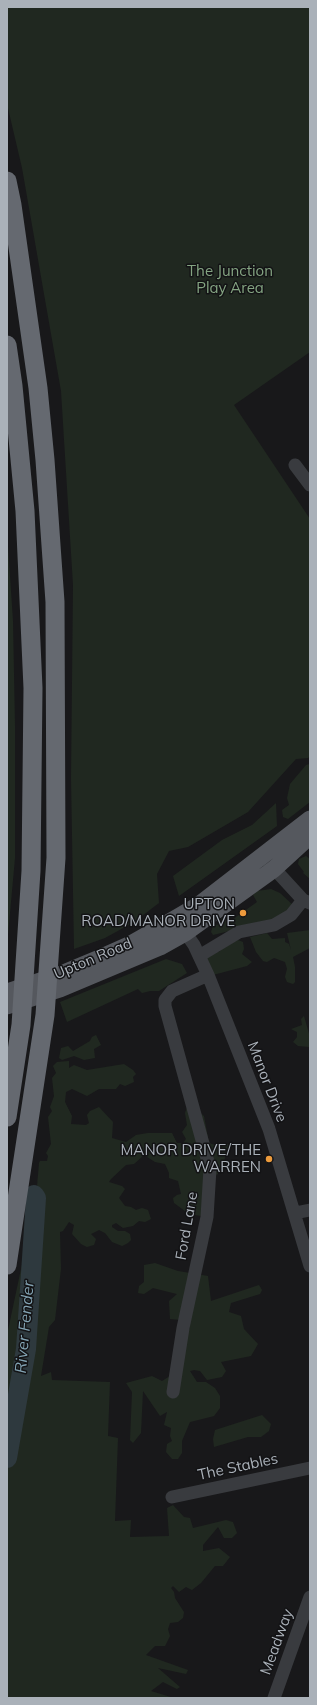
<!DOCTYPE html>
<html>
<head>
<meta charset="utf-8">
<style>
	body { margin:0 }
	#map { position:relative; width:317px; height:1705px; overflow:hidden; background:#18181a; font-family:Mulish,sans-serif }
	canvas { display:block }
	.frame { position:absolute; inset:0; border:8px solid #aab1b9; pointer-events:none }
</style>
</head>
<body>
<div id="map">
<canvas width="317" height="1705"></canvas>
<div class="frame"></div>
</div>
<script>
const context = document.querySelector('canvas').getContext('2d');
context.lineJoin = 'round';
function paint(path, color) { context.fillStyle = color; context.fill(path, 'evenodd'); }
const shape = rows => new Path2D(rows.map(r => 'M' + r).join(''));
function strokePath(path, color, width, dash) { context.strokeStyle = color; context.lineWidth = width; context.lineCap = dash ? 'butt' : 'round'; context.setLineDash(dash || []); context.stroke(path); }
function write(font, color, halo, rows, align = 'center') {
  context.font = font + ' Mulish,sans-serif'; context.lineWidth = 3; context.setLineDash([]); context.textBaseline = 'middle'; context.strokeStyle = halo; context.fillStyle = color; for (const [text, x, y, turn = 0] of rows) {
    context.save(); context.translate(x, y); context.rotate((+turn || 0) * Math.PI / 180); context.textAlign = isNaN(turn) ? turn : align; if (halo) context.strokeText(text, 0, 0); context.fillText(text, 0, 0); context.restore();
  }
}
paint(shape([
	[7,7,310,7,310,352,234,405,310,519,310,756,308,758,296,759,248,812,188,847,169,851,157,874,159,903,134,922,105,938,74,949,71,778,73,585,61,391,22,168,7,104],
	[7,531,13,621,15,726,15,858,7,946],
	[310,764,310,802,288,819,283,817,282,810,289,805,287,798,290,784,306,765],
	[276,803,277,826,179,896,173,876,222,840,252,825],
	[306,856,310,859,310,879,303,873,304,872,298,864,299,859],
	[271,889,280,893,293,905,290,911,271,921,213,935,211,932,213,926,220,924,221,918,233,919,257,902,253,895,257,891],
	[310,930,310,948,293,957,295,967,295,982,293,984,287,982,285,977,287,969,285,962,274,958,267,962,263,961,256,952,250,937,267,933,272,939,285,938,285,942,289,944,291,950,287,933],
	[238,940,243,942,244,949,242,954,252,962,247,966,213,975,206,959,212,951,219,952,224,946],
	[166,959,182,964,187,973,159,991,150,991,142,993,138,989,67,1022,60,1002],
	[304,1016,310,1037,310,1047,298,1046,293,1042,297,1037,297,1032,291,1029,302,1025,301,1019],
	[96,1035,101,1045,94,1049,95,1058,84,1060,74,1056,62,1060,59,1058,61,1048,68,1046,73,1051,90,1041,92,1037],
	[69,1061,69,1068,74,1065,87,1070,124,1064,133,1070,136,1074,133,1077,134,1082,125,1086,120,1084,116,1089,99,1089,87,1096,72,1089,66,1092,65,1102,72,1116,71,1124,86,1125,89,1123,87,1115,90,1111,99,1107,113,1122,112,1138,126,1142,136,1135,148,1133,172,1133,177,1143,183,1143,186,1139,182,1132,187,1125,185,1113,187,1107,193,1106,204,1116,209,1143,218,1146,228,1144,229,1148,230,1153,225,1157,224,1164,217,1175,214,1172,207,1217,189,1214,174,1203,173,1198,177,1195,181,1194,178,1181,169,1178,169,1173,165,1164,155,1162,144,1155,134,1164,126,1165,111,1179,109,1182,122,1186,125,1189,119,1198,125,1206,131,1207,136,1210,142,1208,148,1210,151,1219,145,1222,139,1221,133,1226,123,1228,116,1223,112,1225,112,1227,118,1231,125,1231,130,1234,131,1240,128,1243,122,1246,112,1242,105,1233,99,1230,91,1234,96,1239,94,1245,87,1247,81,1244,72,1234,74,1225,69,1222,63,1231,60,1232,61,1269,55,1320,49,1327,41,1376,51,1372,52,1380,110,1382,108,1436,118,1438,115,1521,131,1520,130,1537,169,1536,167,1508,173,1505,184,1517,190,1518,193,1528,226,1520,233,1522,237,1533,232,1538,224,1538,218,1527,203,1545,203,1551,219,1548,230,1557,223,1566,215,1566,201,1583,192,1590,186,1587,179,1592,173,1586,171,1588,174,1592,175,1598,184,1612,183,1618,178,1622,170,1623,168,1629,170,1636,165,1646,155,1646,146,1655,188,1670,186,1674,158,1668,180,1687,177,1689,163,1682,151,1691,174,1698,7,1698,7,1335,36,1198,39,1163,40,1161,47,1161,48,1156,46,1153,51,1144,48,1117,52,1111,50,1107,54,1096,52,1078,56,1073,53,1066,57,1062],
	[155,1263,178,1271,208,1276,211,1301,259,1285,262,1290,260,1294,231,1303,229,1312,241,1316,244,1329,258,1344,251,1356,221,1362,226,1371,222,1377,207,1380,200,1371,194,1370,190,1371,197,1382,206,1382,215,1388,220,1396,220,1408,214,1416,190,1422,182,1441,182,1453,178,1459,172,1459,166,1452,167,1444,172,1441,170,1436,171,1428,164,1425,167,1412,160,1416,143,1391,141,1433,133,1443,130,1440,132,1392,126,1383,152,1376,162,1381,170,1376,190,1327,182,1320,170,1319,169,1301,177,1294,153,1288,144,1294,138,1293,139,1286,144,1282,144,1265],
	[262,1415,271,1424,269,1431,261,1437,248,1437,214,1447,213,1439,215,1430]
]), '#202820');
strokePath(shape([
	[7,1458,26,1349,36,1198,34,1195]
]), '#2e393e', 20);
strokePath(shape([
	[295,465,310,485],
	[269,863,303,900,310,903],
	[180,925,194,945,208,975,269,1129,310,1266],
	[199,956,239,932,274,925,291,915,303,900],
	[295,1213,310,1210],
	[173,1392,183,1328,207,1217,210,1169,165,1006,165,1000,172,991,208,975],
	[172,1497,310,1468],
	[274,1698,310,1597]
]), '#393b3f', 13);
strokePath(shape([
	[7,992,61,974,97,959,131,944,161,927,200,904,310,819],
	[7,1006,60,989,160,947,185,933,274,869,310,836]
]), '#55585e', 17);
strokePath(shape([
	[7,181,12,205,38,388,45,460,55,602,56,858,45,1015,7,1265],
	[7,345,13,386,25,511,33,688,31,871,21,1025,7,1117]
]), '#656970', 19);
for (const [x, y, r, color] of [
	[243,913,4,"#ed9b3c"],
	[269,1159,4,"#ed9b3c"]
]) { const dot = new Path2D(); dot.arc(x, y, r, 0, 2 * Math.PI); context.fillStyle = color; context.fill(dot); strokePath(dot, '#131315', 1.5); }
write('15px', '#84a482', '#131315', [
	["The Junction",230,271],
	["Play Area",230,288]
]);
write('15px', '#aab1b9', '#131315', [
	["UPTON",235,904],
	["ROAD/MANOR DRIVE",235,921],
	["MANOR DRIVE/THE",261,1150],
	["WARREN",261,1167]
], 'right');
write('15px', '#aab1b9', '#131315', [
	["Upton Road",93,959,-23],
	["Manor Drive",267,1082,69],
	["Ford Lane",187,1226,-80],
	["The Stables",238,1467,-12],
	["Meadway",277,1642,-70]
]);
write('italic 16px', '#83a3b3', '#131315', [
	["River Fender",25,1327,-85]
]);
</script>
</body>
</html>
